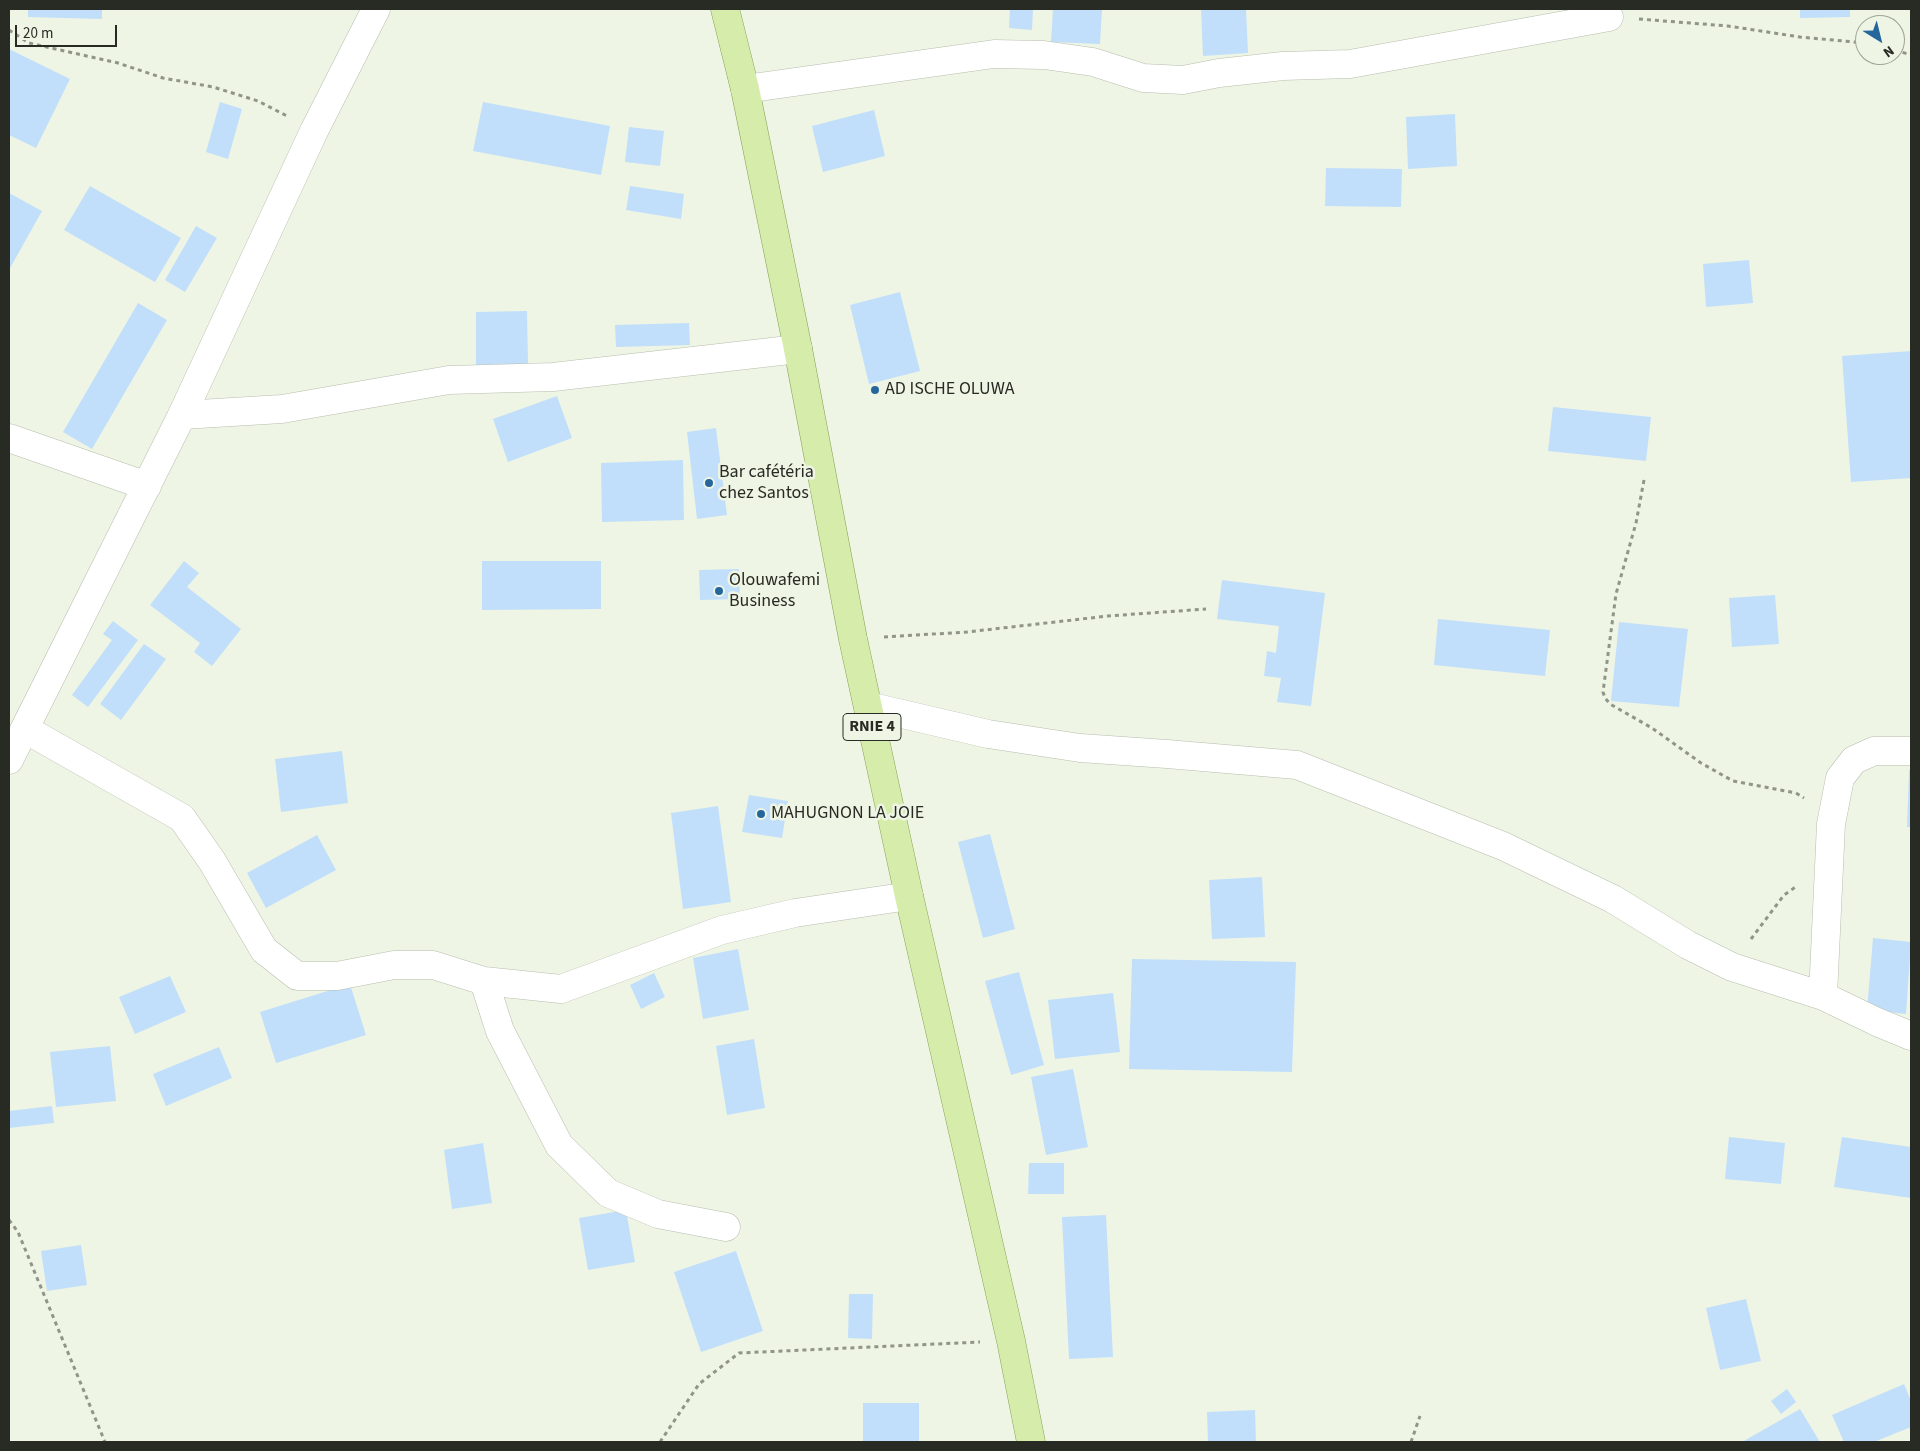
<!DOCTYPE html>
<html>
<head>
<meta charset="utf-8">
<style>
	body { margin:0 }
	#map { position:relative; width:1920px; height:1451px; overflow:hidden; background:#eef5e4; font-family:"Source Sans 3",sans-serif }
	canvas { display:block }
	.frame { position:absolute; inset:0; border:10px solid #282a24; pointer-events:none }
	.north { position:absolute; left:1855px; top:15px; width:50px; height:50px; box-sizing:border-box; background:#eef5e4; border:1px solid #9fa497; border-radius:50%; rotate:144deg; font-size:14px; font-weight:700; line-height:20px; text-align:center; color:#282a24 }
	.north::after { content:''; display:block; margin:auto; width:18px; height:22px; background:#25679d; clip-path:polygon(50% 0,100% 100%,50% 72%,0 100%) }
	.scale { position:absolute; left:15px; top:25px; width:102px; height:22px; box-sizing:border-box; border:2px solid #282a24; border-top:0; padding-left:6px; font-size:15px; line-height:18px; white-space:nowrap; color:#282a24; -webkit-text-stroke:4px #eef5e4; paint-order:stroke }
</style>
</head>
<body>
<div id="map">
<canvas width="1920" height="1451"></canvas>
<div class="frame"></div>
<div class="north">N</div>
<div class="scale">20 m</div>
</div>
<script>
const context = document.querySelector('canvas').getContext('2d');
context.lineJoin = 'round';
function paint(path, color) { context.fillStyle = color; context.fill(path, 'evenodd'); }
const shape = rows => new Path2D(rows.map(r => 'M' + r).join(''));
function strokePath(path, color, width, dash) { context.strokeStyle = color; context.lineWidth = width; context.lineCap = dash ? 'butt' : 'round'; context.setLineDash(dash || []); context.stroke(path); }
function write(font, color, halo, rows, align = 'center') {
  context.font = font + ' "Source Sans 3",sans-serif'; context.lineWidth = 5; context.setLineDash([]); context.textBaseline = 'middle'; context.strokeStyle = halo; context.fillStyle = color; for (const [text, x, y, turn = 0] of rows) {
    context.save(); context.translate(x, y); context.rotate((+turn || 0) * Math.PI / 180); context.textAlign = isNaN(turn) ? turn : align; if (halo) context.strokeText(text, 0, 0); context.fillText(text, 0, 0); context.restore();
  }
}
paint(shape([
	[28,9,102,9,102,19,28,17],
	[1010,9,1033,9,1032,30,1009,28],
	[1053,9,1102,9,1100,44,1051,42],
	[1201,9,1246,9,1248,53,1203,56],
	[1800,9,1850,9,1850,17,1800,18],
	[9,49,70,79,36,148,9,135],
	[220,102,242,109,228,159,206,152],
	[483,102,610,126,601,175,473,151],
	[874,110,885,156,823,172,812,126],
	[1455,114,1457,166,1408,169,1406,117],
	[629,127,664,131,660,166,625,162],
	[1326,168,1402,169,1401,207,1325,206],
	[90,186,181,238,155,282,64,230],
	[630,186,684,194,681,219,626,210],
	[9,193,42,211,9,270],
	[196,226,217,238,185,292,165,280],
	[1749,260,1753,303,1706,307,1703,264],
	[900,292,920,371,869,384,850,305],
	[138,303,167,320,92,449,63,432],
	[527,311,528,364,476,365,476,312],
	[689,323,690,345,616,347,615,325],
	[1911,351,1911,478,1851,482,1842,356],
	[557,396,572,438,508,462,493,419],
	[1553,407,1651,417,1646,461,1548,451],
	[716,428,727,515,697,519,687,432],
	[683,460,684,520,602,522,601,463],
	[184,561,199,573,187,587,241,629,212,666,194,652,200,643,150,605],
	[482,561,601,561,601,609,482,610],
	[739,569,740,599,700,600,699,570],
	[1222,580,1325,593,1311,706,1277,702,1281,678,1264,676,1267,651,1276,653,1279,626,1217,619],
	[1775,595,1779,644,1732,647,1729,598],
	[1438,619,1550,630,1545,676,1434,665],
	[113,621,138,640,88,707,72,695,112,640,103,634],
	[1619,622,1688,629,1679,707,1611,701],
	[144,644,166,659,121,720,100,704],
	[342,751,348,803,281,812,275,759],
	[1909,770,1911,770,1911,827,1907,827],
	[749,795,788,801,782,838,742,832],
	[718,806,731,902,683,909,671,813],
	[990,834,1015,929,983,938,958,842],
	[317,835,336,870,266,908,247,873],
	[1262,877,1265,937,1212,939,1209,880],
	[1873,938,1911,942,1906,1014,1867,1010],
	[738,949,749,1010,703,1019,693,958],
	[1132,959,1296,962,1292,1072,1129,1069],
	[1019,972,1044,1065,1011,1075,985,981],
	[654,973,665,997,641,1009,630,985],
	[170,976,186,1012,135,1034,119,997],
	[350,984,366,1035,276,1063,260,1012],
	[1113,993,1120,1052,1055,1059,1048,1000],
	[754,1039,765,1108,727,1115,716,1046],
	[110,1046,116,1101,56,1107,50,1052],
	[219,1047,232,1078,166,1106,153,1074],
	[1073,1069,1088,1147,1046,1155,1031,1077],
	[52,1106,54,1123,9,1128,9,1111],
	[1729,1137,1785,1143,1781,1184,1725,1179],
	[1842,1137,1911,1147,1911,1198,1834,1187],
	[483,1143,492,1203,452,1209,444,1150],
	[1029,1163,1064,1163,1064,1194,1028,1194],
	[626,1210,635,1262,588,1270,579,1218],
	[1106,1215,1113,1357,1069,1359,1062,1217],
	[81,1245,87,1285,47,1291,41,1251],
	[736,1251,763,1331,701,1352,674,1272],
	[849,1294,873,1294,872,1339,848,1338],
	[1746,1299,1761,1361,1720,1370,1706,1308],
	[1904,1384,1911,1401,1911,1427,1874,1442,1844,1442,1832,1415],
	[1787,1389,1796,1402,1781,1414,1771,1401],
	[863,1403,919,1403,919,1442,863,1442],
	[1800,1409,1820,1442,1742,1442],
	[1255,1410,1256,1442,1208,1442,1207,1412]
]), '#c1dffb');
const minor = shape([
	[745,89,994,54,1044,55,1093,62,1143,78,1183,80,1219,73,1283,66,1350,64,1609,17],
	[182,415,282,409,449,380,553,377,798,349],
	[9,438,147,486],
	[868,706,988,734,1080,748,1167,754,1297,765,1503,846,1613,899,1688,945,1732,967,1823,996,1877,1022,1911,1036],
	[25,729,182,818,212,861,264,950,297,976,337,976,394,965,433,965,484,981,561,989,722,930,795,913,909,896],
	[484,981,500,1031,559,1145,608,1193,658,1214,726,1227],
	[1823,996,1831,824,1840,778,1854,760,1874,751,1911,751]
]);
const tertiary = shape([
	[9,760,182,415,314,131,376,9]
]);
const primary = shape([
	[725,9,745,89,798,349,853,639,909,896,1011,1341,1031,1442]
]);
strokePath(minor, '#b7beae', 29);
strokePath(tertiary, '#b7beae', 29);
strokePath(primary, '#87a056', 29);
strokePath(shape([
	[1639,19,1728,26,1800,37,1865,43],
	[9,30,29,43,118,63,163,78,213,87,258,101,287,116],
	[1895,50,1911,55],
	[1644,480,1636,523,1616,594,1603,692,1605,698,1610,704,1652,728,1701,763,1733,781,1796,793,1804,798],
	[884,637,967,632,1108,616,1206,609],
	[1751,939,1784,895,1797,886],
	[9,1220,18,1232,105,1442],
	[660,1442,699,1384,739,1353,980,1342],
	[1411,1442,1420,1416]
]), '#909489', 3, [4, 4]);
strokePath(minor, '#fff', 28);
strokePath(tertiary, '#fff', 28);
strokePath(primary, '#d6ecaa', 28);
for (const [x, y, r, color] of [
	[875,390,5,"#25679d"],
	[709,483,5,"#25679d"],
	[719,591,5,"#25679d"],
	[761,814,5,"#25679d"]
]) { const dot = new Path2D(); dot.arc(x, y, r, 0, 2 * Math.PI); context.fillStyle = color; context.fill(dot); strokePath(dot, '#eef5e4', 2); }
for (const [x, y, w] of [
	[872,727,58]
]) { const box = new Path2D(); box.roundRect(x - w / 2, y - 13.5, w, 27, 4); context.fillStyle = '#eef5e4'; context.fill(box); strokePath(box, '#282a24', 1); }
write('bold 16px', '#282a24', null, [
	["RNIE 4",872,727]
]);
write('18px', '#282a24', '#eef5e4', [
	["AD ISCHE OLUWA",885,390],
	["Bar cafétéria",719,473],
	["chez Santos",719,494],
	["Olouwafemi",729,581],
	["Business",729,602],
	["MAHUGNON LA JOIE",771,814]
], 'left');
</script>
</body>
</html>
